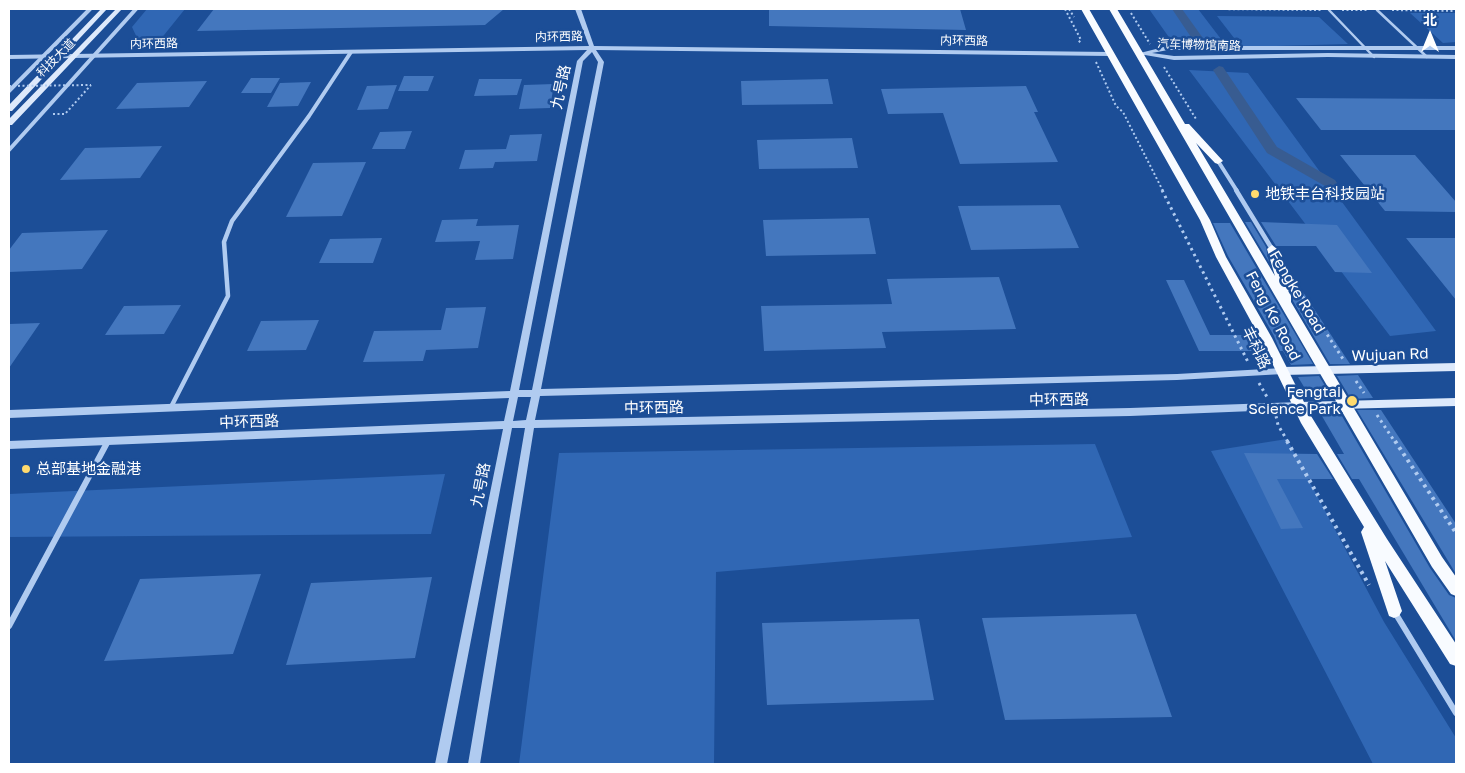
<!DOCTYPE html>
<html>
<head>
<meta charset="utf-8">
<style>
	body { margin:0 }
	#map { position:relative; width:1465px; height:773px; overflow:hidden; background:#1c4e97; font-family:"Golos Text","Noto Sans SC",sans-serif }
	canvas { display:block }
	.frame { position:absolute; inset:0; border:10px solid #fff; pointer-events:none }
	.north { position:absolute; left:1405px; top:10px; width:50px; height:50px; -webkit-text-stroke:4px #1c4e97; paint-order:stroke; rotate:0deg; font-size:14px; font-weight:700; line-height:20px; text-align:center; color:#fff }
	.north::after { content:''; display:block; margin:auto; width:18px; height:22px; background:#fff; clip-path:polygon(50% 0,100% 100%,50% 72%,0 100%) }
</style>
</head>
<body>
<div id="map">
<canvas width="1465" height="773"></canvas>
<div class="frame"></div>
<div class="north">北</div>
</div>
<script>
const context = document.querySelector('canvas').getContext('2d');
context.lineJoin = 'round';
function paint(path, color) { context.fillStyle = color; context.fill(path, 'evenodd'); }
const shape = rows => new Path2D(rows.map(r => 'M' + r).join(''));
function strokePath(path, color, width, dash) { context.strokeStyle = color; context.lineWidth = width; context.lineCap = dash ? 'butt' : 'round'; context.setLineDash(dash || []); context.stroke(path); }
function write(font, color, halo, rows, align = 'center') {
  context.font = font + ' "Golos Text","Noto Sans SC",sans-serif'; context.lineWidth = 5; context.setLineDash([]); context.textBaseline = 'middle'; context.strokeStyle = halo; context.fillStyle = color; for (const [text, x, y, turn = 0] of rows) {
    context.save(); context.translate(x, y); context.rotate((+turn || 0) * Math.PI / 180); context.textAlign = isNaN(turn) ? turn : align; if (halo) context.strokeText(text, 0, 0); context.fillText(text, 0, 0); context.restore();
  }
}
paint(shape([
	[147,9,185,9,160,40,138,40,132,27],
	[1149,9,1198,9,1224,43,1173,43],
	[1410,13,1456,13,1456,42,1443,43],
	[1217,16,1319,17,1348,44,1241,47],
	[1189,70,1248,73,1436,331,1390,336],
	[1287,439,1384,622,1456,738,1456,764,1373,764,1211,451],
	[1095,444,1132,537,716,572,714,764,519,764,559,453],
	[445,474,431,534,9,537,9,494]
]), '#3067b4');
paint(shape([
	[1172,9,1182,9,1205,41,1203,43,1195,43,1172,9],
	[1219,66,1223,67,1277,147,1335,180,1337,183,1335,186,1325,186,1267,153,1213,70,1219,66]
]), '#385c91');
paint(shape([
	[214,9,504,9,485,25,197,31],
	[769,9,960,9,966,30,769,26],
	[404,76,434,76,428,91,398,91],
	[251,78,280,78,271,93,241,93],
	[479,79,522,79,517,95,474,96],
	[828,79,833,104,742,105,741,81],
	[207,81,189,107,116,109,137,83],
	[311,82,298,106,267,107,280,83],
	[554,84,550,108,519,109,524,85],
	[397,85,388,109,357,110,367,86],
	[1026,86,1038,112,1034,112,1058,162,960,164,943,113,888,114,881,89],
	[1296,98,1456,99,1456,130,1321,130],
	[412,131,405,149,372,149,380,132],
	[542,134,537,161,495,162,493,168,459,169,465,150,506,149,510,135],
	[852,138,858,168,759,169,757,140],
	[162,146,140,178,60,180,85,148],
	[1340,155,1415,155,1456,202,1456,212,1385,211],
	[366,162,342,216,286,217,313,163],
	[1060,205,1079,248,971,250,958,206],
	[869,218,876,254,766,256,763,220],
	[478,219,476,226,519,225,513,259,475,260,480,241,435,242,442,220],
	[1245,222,1251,222,1266,247,1269,262],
	[1261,222,1337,225,1372,273,1335,272,1316,246,1276,246],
	[1213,223,1230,223,1313,364,1291,365,1283,351,1280,351,1274,336,1228,256],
	[108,230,82,269,9,272,9,250,22,233],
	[382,238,373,263,319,263,330,239],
	[1406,238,1456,238,1456,300],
	[1284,263,1350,364,1330,364,1293,301,1293,288],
	[999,277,1016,329,882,332,886,348,764,351,761,306,892,304,887,279],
	[1166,280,1184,280,1210,335,1256,335,1264,351,1199,351],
	[181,305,164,334,105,335,124,306],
	[486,307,478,348,426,350,423,361,363,362,374,331,441,330,446,308],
	[319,320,306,350,247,351,261,321],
	[40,323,9,368,9,324],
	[1358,375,1373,398,1351,399,1337,376],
	[1319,376,1333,399,1312,400,1298,377],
	[1357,410,1381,410,1456,524,1456,574],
	[1319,411,1339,411,1430,568,1449,595,1456,598,1456,641,1359,479,1352,479,1337,454,1344,454],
	[1244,453,1317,454,1333,479,1277,479,1303,528,1281,529],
	[261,574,233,654,104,661,140,579],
	[432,577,415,658,286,665,311,583],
	[1136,614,1172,717,1005,720,982,618],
	[919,619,934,700,767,705,762,623]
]), '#4477be');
strokePath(shape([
	[1065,9,1081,40,1078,43],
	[1069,9,1074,17],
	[1215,9,1321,10],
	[1342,10,1368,10],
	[1392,10,1456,11],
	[1131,13,1150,44],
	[1096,62,1116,106,1123,112,1163,191],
	[1164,67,1196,119],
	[53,114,65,114,91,85]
]), '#b0cbf0', 2, [2, 2.5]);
strokePath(shape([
	[1162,190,1249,364],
	[1299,291,1343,359],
	[1356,381,1364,393],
	[1259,383,1267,397],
	[1377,415,1395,442],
	[1276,416,1278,425,1288,442]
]), '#b0cbf0', 3, [2.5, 4]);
strokePath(shape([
	[1287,441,1369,585],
	[1395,441,1456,533]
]), '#b0cbf0', 4, [3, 4.5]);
strokePath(shape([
	[1329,10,1374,57],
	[1377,10,1427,57]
]), '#b0cbf0', 2.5);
strokePath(shape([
	[9,91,90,9],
	[9,150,136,9],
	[1218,161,1237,191],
	[254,191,309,116,351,52]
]), '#b0cbf0', 4);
strokePath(shape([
	[1236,190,1272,249],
	[171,407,228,296,224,242,232,221,255,190]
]), '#b0cbf0', 4.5);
strokePath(shape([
	[1394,611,1456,713],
	[9,626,108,441]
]), '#b0cbf0', 6);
paint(shape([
	[575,9,581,9,594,46,1110,52,1113,54,1110,56,596,50,604,62,541,389,1177,374,1283,368,1287,371,1283,374,1177,380,540,396,535,420,1130,408,1300,402,1303,403,1304,406,1303,409,1130,416,534,428,480,764,468,764,525,428,512,428,447,764,435,764,503,429,9,449,9,441,504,421,509,398,9,418,9,410,510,391,577,61,587,50,9,59,9,55,589,46,575,9],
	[592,52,598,62,532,390,519,390,583,61,592,52],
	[518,397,531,397,526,420,513,421,518,397],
	[1168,46,1456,46,1456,50,1168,50,1152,53,1174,56,1328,53,1456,55,1456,59,1328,57,1174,60,1145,55,1139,56,1136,54,1168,46]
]), '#b0cbf0');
paint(shape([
	[101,9,107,9,12,111,9,111,9,105,101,9],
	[116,9,122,9,12,125,9,125,9,119,116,9],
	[1456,363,1456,371,1283,375,1278,371,1283,367,1456,363],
	[1456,398,1456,406,1300,410,1296,409,1295,406,1296,403,1300,402,1456,398]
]), '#dde9fb');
paint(shape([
	[1081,9,1089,9,1210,220,1226,257,1272,338,1311,416,1387,539,1456,644,1456,666,1450,664,1385,561,1402,611,1399,616,1394,618,1389,616,1361,532,1364,527,1301,423,1260,338,1216,257,1200,220,1081,9],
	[1109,9,1117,9,1185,124,1189,124,1223,161,1218,164,1215,163,1196,143,1275,276,1267,249,1272,245,1277,249,1291,289,1291,302,1442,557,1456,577,1456,596,1451,594,1432,567,1109,9]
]), '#f8fbff');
strokePath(shape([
	[9,86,91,85]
]), '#b0cbf0', 2, [2, 2.5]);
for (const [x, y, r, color] of [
	[1255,194,5,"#ffda6e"],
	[1352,401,6,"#ffda6e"],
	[26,469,5,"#ffda6e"]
]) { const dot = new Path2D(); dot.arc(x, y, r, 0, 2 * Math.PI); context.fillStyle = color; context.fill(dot); strokePath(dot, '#1c4e97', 2); }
write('12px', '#fff', '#1c4e97', [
	["内环西路",559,37,-1],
	["内环西路",964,41,1],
	["内环西路",154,44,-1],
	["汽车博物馆南路",1199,45,2],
	["科技大道",56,58,-45]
]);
write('15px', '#fff', '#1c4e97', [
	["九号路",561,87,-78],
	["Fengke Road",1297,292,59],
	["Feng Ke Road",1273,316,62],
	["丰科路",1256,348,64],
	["Wujuan Rd",1390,355,-2],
	["中环西路",1059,400,-1],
	["中环西路",654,408,-1],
	["中环西路",249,422,-2],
	["九号路",481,485,-79]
]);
write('15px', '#fff', '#1c4e97', [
	["地铁丰台科技园站",1265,194],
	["Fengtai",1341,392,"right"],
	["Science Park",1341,409,"right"],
	["总部基地金融港",36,469]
], 'left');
</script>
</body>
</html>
